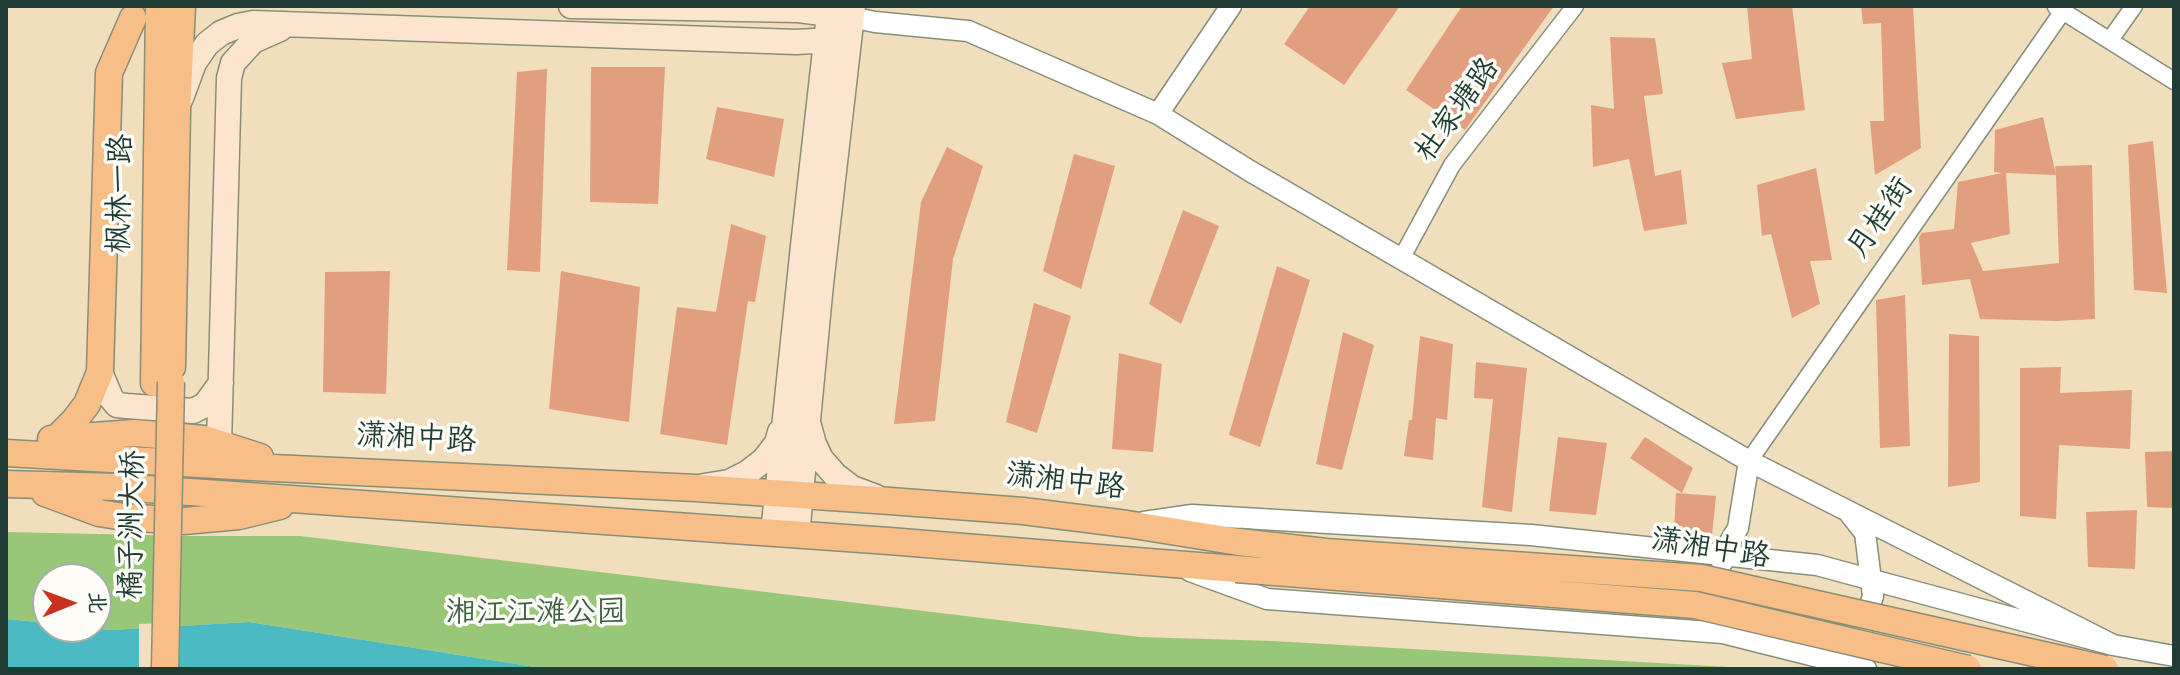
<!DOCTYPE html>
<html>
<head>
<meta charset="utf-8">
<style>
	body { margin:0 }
	#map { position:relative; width:2180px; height:675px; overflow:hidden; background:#f0debd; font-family:"Gochi Hand","LXGW WenKai TC",sans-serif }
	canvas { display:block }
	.frame { position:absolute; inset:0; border:8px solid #1f3d34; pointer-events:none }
	.north { position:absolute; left:32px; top:563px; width:80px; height:80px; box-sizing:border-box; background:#fdfcf7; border:2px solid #a4b0a9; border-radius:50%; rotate:89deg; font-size:22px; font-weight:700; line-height:32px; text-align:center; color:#1f3d34 }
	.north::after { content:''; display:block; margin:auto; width:28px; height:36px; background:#c8321e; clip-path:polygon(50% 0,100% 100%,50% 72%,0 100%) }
</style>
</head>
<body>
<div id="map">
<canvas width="2180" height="675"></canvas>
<div class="frame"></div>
<div class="north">北</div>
</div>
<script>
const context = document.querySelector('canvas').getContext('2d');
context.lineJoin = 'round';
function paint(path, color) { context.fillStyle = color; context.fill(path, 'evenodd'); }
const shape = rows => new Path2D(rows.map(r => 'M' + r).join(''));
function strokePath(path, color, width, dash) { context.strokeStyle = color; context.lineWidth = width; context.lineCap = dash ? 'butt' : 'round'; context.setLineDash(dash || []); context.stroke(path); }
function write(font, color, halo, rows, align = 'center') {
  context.font = font + ' "Gochi Hand","LXGW WenKai TC",sans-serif'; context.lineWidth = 7; context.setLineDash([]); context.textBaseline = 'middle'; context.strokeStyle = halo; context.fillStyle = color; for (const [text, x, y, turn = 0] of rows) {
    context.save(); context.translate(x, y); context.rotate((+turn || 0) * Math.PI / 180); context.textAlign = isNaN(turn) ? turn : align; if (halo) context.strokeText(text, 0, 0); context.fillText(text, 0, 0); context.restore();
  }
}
paint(shape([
	[6,532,191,536,300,536,1140,637,1272,641,1763,669,548,669,249,622,110,630,82,627,96,627,96,579,48,579,48,623,6,619]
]), '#97c777');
paint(shape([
	[6,619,48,623,48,627,82,627,110,630,249,622,548,669,6,669]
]), '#4bbac3');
paint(shape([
	[174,622,172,669,139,669,139,624]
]), '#f0debd');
paint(shape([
	[1310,6,1400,6,1344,85,1284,44],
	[1462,6,1554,6,1465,130,1406,90],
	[1747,6,1792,6,1805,110,1736,119,1722,63,1752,59],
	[1861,6,1913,6,1921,148,1875,175,1870,121,1884,121,1881,23,1863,24],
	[1610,37,1655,38,1663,94,1644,96,1655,176,1681,170,1687,224,1644,231,1629,159,1593,167,1591,105,1614,109],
	[591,67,665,67,658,204,590,202],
	[547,69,540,272,507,270,517,72],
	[717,107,784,119,774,177,706,159],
	[2043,117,2056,175,2055,166,2092,165,2095,319,2056,321,1980,319,1970,279,1922,285,1919,237,1922,233,1954,229,1958,182,2002,173,1994,172,1995,130],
	[2006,173,2056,175,2059,263,1983,271,1971,243,2010,234],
	[2153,141,2167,293,2134,290,2128,145],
	[947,147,983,166,953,259,935,421,894,424,921,202],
	[1074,154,1115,166,1081,289,1043,271],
	[1816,168,1832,260,1810,261,1820,304,1792,318,1771,234,1762,236,1757,185],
	[1183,210,1219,226,1181,324,1149,304],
	[731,224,766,236,755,302,748,301,727,445,660,434,677,307,716,312],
	[1277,266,1310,280,1260,447,1229,435],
	[390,271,386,394,323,392,325,272],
	[561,271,640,287,629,422,549,409],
	[1905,295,1910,446,1880,448,1876,300],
	[1034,303,1071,316,1037,433,1006,422],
	[1343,332,1374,345,1342,470,1316,464],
	[1949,334,1979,336,1980,482,1948,487],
	[1420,336,1453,344,1447,420,1436,418,1433,460,1404,456,1409,420,1412,420],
	[1119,353,1162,364,1153,452,1112,449],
	[1476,362,1527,368,1512,512,1482,507,1493,399,1474,398],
	[2061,367,2060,393,2132,390,2130,449,2059,445,2056,519,2020,516,2020,368],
	[1558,437,1607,443,1596,515,1549,511],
	[1645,437,1693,468,1682,493,1630,458],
	[2174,451,2174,508,2147,507,2145,452],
	[1676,493,1716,496,1712,535,1674,529],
	[2137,510,2135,569,2088,567,2086,512]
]), '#e29f80');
const minor = shape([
	[2056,7,2174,81],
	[2110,40,2134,6],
	[1401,259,1452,165,1575,6],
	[1749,461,2063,11]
]);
const tertiary = shape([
	[851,17,875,22,968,31,1158,114,1250,171,1749,461,2113,645],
	[1158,114,1231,6],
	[1850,514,1865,533,1873,596,1863,627],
	[1144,522,1192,515,1531,535,1817,565,2113,645,2174,656],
	[1722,563,1722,555,1738,528,1749,461],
	[1190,571,1267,599,1723,633,1866,669]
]);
const secondary = shape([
	[571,6,799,10,844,16],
	[181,98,194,63,207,44,221,33,238,26,253,23,796,42,849,39],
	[100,372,111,398,117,405,127,406,193,411,205,405,221,383],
	[809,426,814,444,821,459,835,475,852,488,876,497],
	[219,444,229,78,233,63,253,41,280,29],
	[704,486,729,482,747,473,764,460,777,443,780,432],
	[773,533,803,246,830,6],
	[797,535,821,284,853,6]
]);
const primary = shape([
	[172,367,177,112,182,6],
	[154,383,159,6],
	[57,438,74,421,87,404,100,372,109,73,133,18],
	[51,439,135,433,204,439,260,457],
	[6,453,252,467,696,488,890,501,1023,511,1127,524,1239,542],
	[6,484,118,487,306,500,889,541,1236,569],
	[45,493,99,513,124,517,184,521,239,516,280,506]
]);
strokePath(minor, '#888e78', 19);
strokePath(tertiary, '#888e78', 23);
strokePath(secondary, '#888e78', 27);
strokePath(primary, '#888e78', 29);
strokePath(minor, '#fff', 16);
strokePath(tertiary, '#fff', 20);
strokePath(secondary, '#fce5cf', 24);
strokePath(primary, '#f7be87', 26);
const primaryBridge = shape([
	[1239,542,1326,552,1701,578,2105,669],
	[1236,569,1695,605,1968,669],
	[165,669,171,382]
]);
strokePath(primaryBridge, '#888e78', 29, []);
strokePath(primaryBridge, '#f7be87', 26);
write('30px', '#1f3d34', '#fdfcf7', [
	["杜家塘路",1460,112,-54],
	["枫林一路",124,194,-89],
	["月桂街",1883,220,-55],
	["潇湘中路",416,442,3],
	["潇湘中路",1065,485,7],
	["橘子洲大桥",136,525,-89],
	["潇湘中路",1710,552,9]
]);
write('30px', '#3d6045', '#fdfcf7', [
	["湘江江滩公园",536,616]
]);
</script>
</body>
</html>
